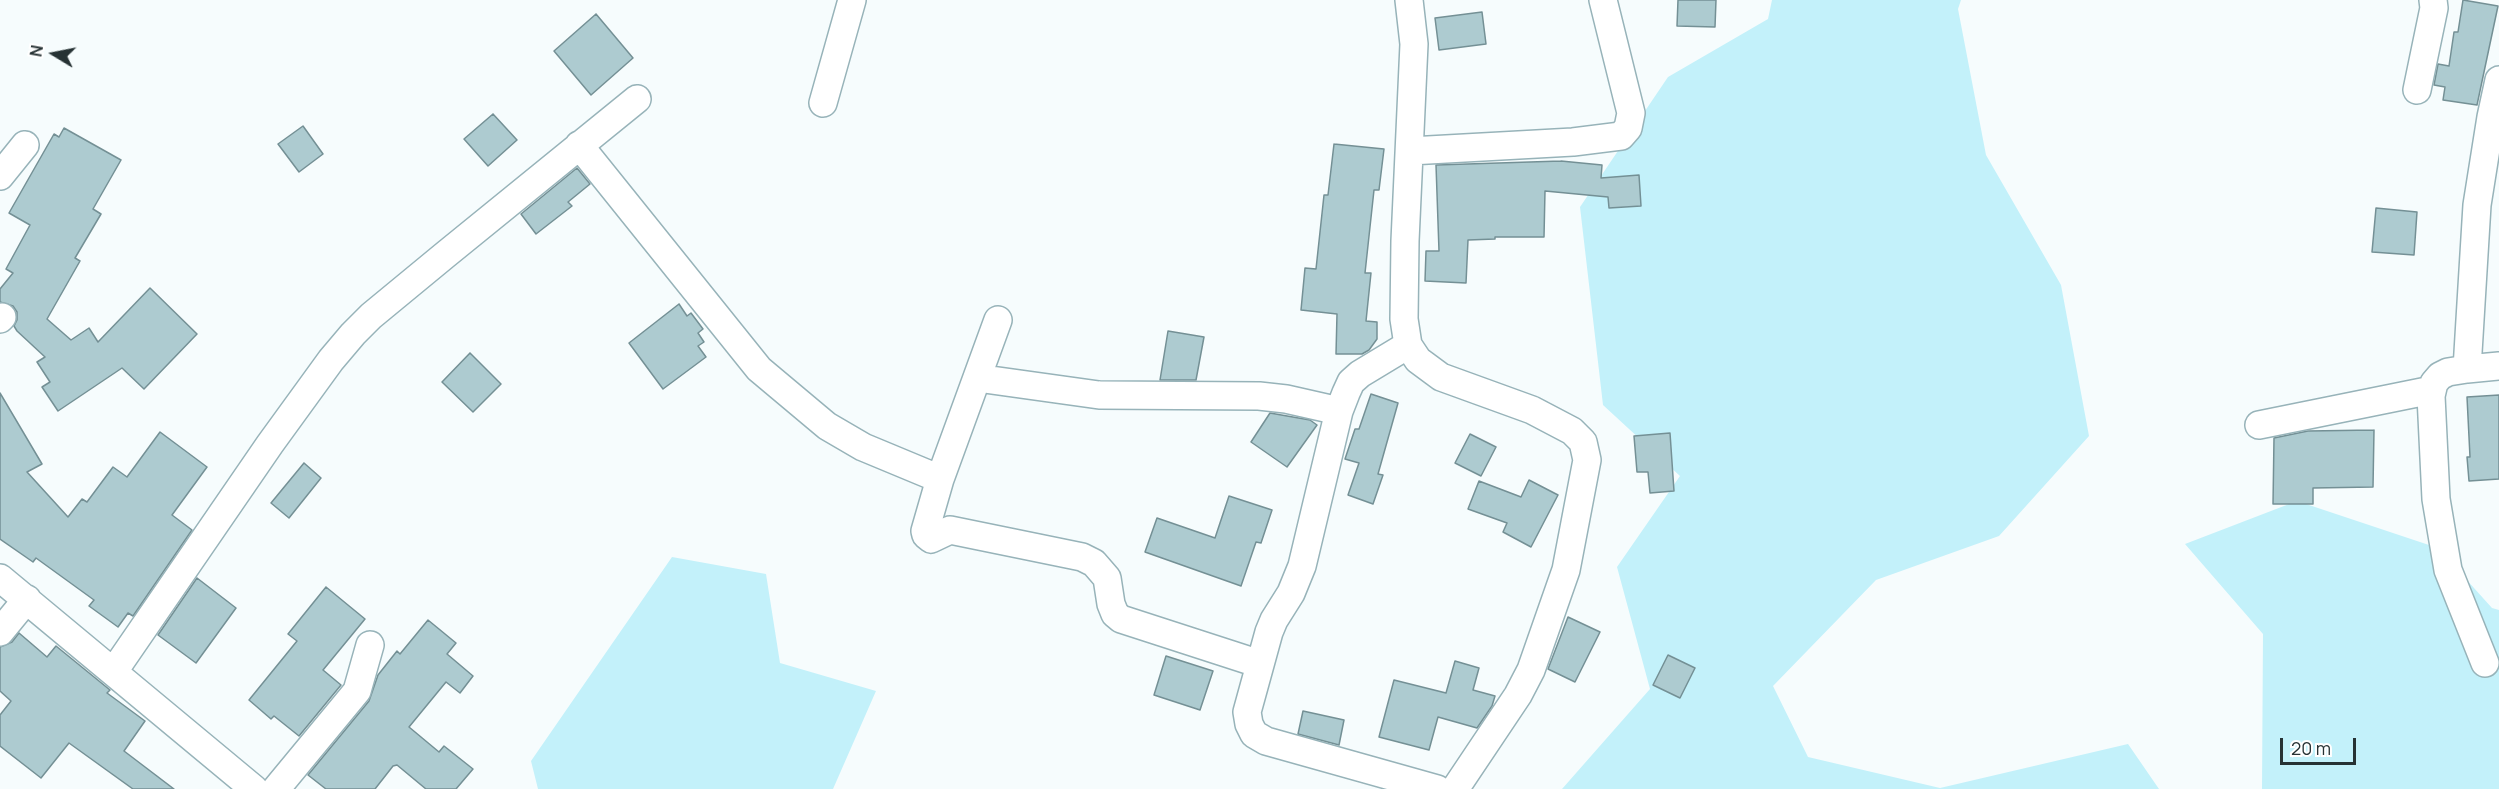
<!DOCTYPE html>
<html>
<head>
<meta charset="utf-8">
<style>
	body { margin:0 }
	#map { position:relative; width:2499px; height:789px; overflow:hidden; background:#f6fcfd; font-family:Manrope,sans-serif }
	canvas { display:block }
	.north { position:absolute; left:24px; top:24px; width:60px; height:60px; -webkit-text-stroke:4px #fff; paint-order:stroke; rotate:280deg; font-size:16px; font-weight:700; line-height:24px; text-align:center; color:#263234 }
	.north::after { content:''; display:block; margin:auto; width:21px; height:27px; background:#263234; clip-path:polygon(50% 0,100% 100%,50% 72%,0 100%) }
	.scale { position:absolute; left:2280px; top:738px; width:76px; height:27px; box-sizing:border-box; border:3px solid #263234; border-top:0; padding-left:8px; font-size:18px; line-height:21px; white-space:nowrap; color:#263234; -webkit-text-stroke:4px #fff; paint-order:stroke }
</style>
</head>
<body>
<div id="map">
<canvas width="2499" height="789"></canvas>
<div class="north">N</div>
<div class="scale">20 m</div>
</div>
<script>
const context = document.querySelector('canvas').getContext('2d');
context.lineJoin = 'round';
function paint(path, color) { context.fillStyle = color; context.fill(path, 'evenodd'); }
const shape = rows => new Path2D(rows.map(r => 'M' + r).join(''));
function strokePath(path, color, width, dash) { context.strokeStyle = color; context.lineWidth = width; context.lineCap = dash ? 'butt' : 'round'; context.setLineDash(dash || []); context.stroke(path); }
paint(shape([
	[1772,0,1961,0,1958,9,1986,155,2061,285,2089,436,1999,536,1876,580,1773,686,1808,757,1940,788,2128,744,2159,789,1562,789,1650,689,1617,567,1680,476,1603,405,1580,207,1668,77,1768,19],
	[2297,501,2438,548,2492,608,2499,610,2499,789,2262,789,2263,634,2185,544],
	[672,557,766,574,780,663,876,691,833,789,538,789,531,761]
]), '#c3f1fa');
const building = shape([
	[1678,0,1716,0,1715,27,1677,26,1678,0],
	[2463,0,2498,6,2477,105,2443,100,2445,87,2434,85,2438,64,2449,66,2454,32,2458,32,2463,0],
	[1482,12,1486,44,1439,50,1435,18,1482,12],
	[596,14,633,58,591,95,554,51,596,14],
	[493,114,517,140,488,166,464,139,493,114],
	[303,126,323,154,299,172,278,144,303,126],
	[64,128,121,160,93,209,101,214,75,258,80,261,47,319,71,340,89,328,98,342,150,288,197,334,144,389,122,368,58,411,42,387,50,382,37,362,45,357,17,331,14,326,17,320,17,312,13,306,0,302,0,289,13,273,6,269,30,225,9,213,54,134,59,137,64,128],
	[1334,144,1384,149,1379,190,1374,190,1365,273,1371,273,1366,321,1377,322,1377,339,1369,350,1362,354,1336,354,1337,314,1301,310,1305,268,1316,269,1324,195,1328,195,1334,144],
	[1561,161,1602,165,1601,178,1639,175,1641,206,1609,208,1608,197,1545,191,1544,237,1495,237,1495,239,1468,240,1466,283,1425,281,1426,251,1439,251,1436,165,1561,161],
	[577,168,590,184,568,202,572,206,536,234,521,214,577,168],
	[2376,208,2417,212,2414,255,2372,252,2376,208],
	[679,304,687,316,691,313,703,329,698,333,704,342,698,346,706,357,663,389,629,343,679,304],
	[1168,331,1204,337,1196,380,1160,380,1168,331],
	[470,353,501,384,473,412,442,382,470,353],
	[0,393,42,464,27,472,68,517,82,499,87,502,113,467,127,477,160,432,207,467,172,515,192,530,133,616,128,613,118,627,89,606,94,600,36,558,33,562,0,539,0,393],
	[1371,394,1398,403,1378,474,1383,475,1373,504,1348,495,1359,463,1345,459,1355,429,1359,429,1371,394],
	[2499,395,2499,479,2469,481,2467,457,2470,457,2467,397,2499,395],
	[1270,413,1310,420,1317,425,1287,467,1251,442,1270,413],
	[2374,430,2373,487,2313,488,2313,504,2273,504,2274,438,2308,431,2374,430],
	[1670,433,1674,491,1650,493,1648,472,1637,472,1634,436,1670,433],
	[1470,434,1496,447,1481,476,1455,463,1470,434],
	[304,463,321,478,289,518,271,503,304,463],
	[1529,480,1558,495,1531,547,1503,532,1507,523,1468,509,1479,481,1521,497,1529,480],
	[1229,496,1272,510,1261,543,1256,542,1241,586,1145,552,1157,518,1215,538,1229,496],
	[197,578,236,608,196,663,158,635,197,578],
	[326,587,365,619,323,670,341,685,299,736,274,716,271,719,249,700,297,641,288,634,326,587],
	[1568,617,1600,632,1575,682,1548,669,1568,617],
	[428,620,456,643,447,654,473,676,460,693,446,682,409,727,439,752,444,746,473,769,456,789,426,789,397,765,393,766,375,789,326,789,308,775,369,701,378,675,397,651,400,654,428,620],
	[19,633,47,657,56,646,110,690,107,693,145,721,124,751,174,789,133,789,69,743,41,778,0,746,0,715,11,701,0,691,0,647,12,642,19,633],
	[1668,655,1695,668,1680,698,1653,685,1668,655],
	[1166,656,1213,671,1200,710,1154,695,1166,656],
	[1455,661,1479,668,1473,690,1495,696,1492,706,1477,728,1438,717,1429,750,1379,737,1394,680,1446,693,1455,661],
	[1303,711,1344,720,1339,745,1298,734,1303,711]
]);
paint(building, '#adcbd0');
strokePath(building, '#749095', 1.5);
const minor = shape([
	[1409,0,1414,44,1405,241,1404,319,1408,345,1418,360,1441,377,1532,410,1572,431,1583,442,1587,460,1566,570,1531,670,1518,695,1455,789],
	[2417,90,2434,8,2433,0],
	[823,103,852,0],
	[579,145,759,369,827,426,863,447,940,479],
	[1410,151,1573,142,1621,136,1628,128,1631,113,1603,0],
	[0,176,25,145],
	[0,319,2,317],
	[998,320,940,479,925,531,926,535,931,539,950,530,1082,557,1094,563,1107,578,1111,604,1115,614,1121,619,1260,664],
	[1408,345,1360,374,1351,382,1346,393,1339,411,1302,566,1291,593,1274,620,1269,632,1247,712,1249,724,1254,734,1266,741,1437,789],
	[2467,369,2499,366],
	[977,378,1099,395,1259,396,1286,399,1339,411],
	[2259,425,2432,390],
	[0,578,254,789],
	[0,632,27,599],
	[2485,663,2448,570,2436,499,2431,396,2434,383,2440,376,2448,372,2467,369,2477,205,2491,117,2499,80],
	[114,671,270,444,331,360,353,334,371,316,445,255,637,99],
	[276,789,357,691,370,645]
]);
strokePath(minor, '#97b3b9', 30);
strokePath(minor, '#fff', 27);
</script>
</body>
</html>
